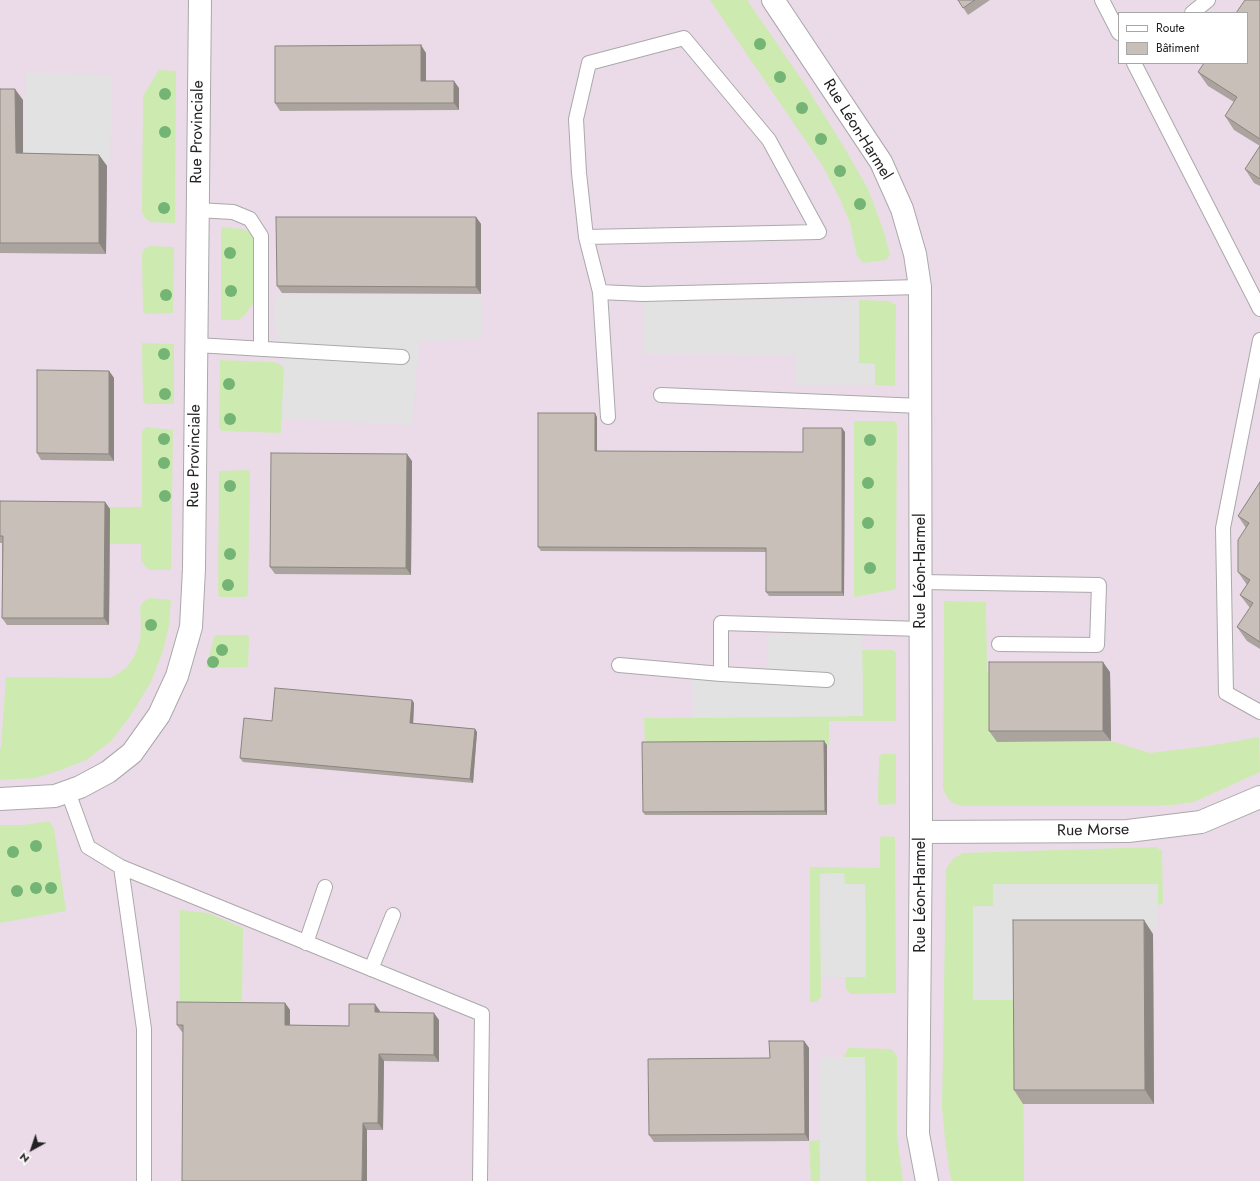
<!DOCTYPE html>
<html>
<head>
<meta charset="utf-8">
<style>
	body { margin:0 }
	#map { position:relative; width:1260px; height:1181px; overflow:hidden; background:#f2efe9; font-family:Jost,sans-serif }
	canvas { display:block }
	.legend { position:absolute; left:1118px; top:12px; width:130px; height:52px; box-sizing:border-box; background:#fff; border:1px solid #a7a7a7; margin:0; padding:5px 7px; list-style:none; font-size:12px; color:#222 }
	.legend li { display:flex; align-items:center; gap:8px; height:20px }
	.legend b { width:20px; border:1px solid #a7a7a7 }
	.north { position:absolute; left:12px; top:1129px; width:40px; height:40px; -webkit-text-stroke:3px #fff; paint-order:stroke; rotate:220deg; font-size:11px; font-weight:700; line-height:16px; text-align:center; color:#222 }
	.north::after { content:''; display:block; margin:auto; width:14px; height:18px; background:#222; clip-path:polygon(50% 0,100% 100%,50% 72%,0 100%) }
</style>
</head>
<body>
<div id="map">
<canvas width="1260" height="1181"></canvas>
<ul class="legend">
<li><b style="height:5px;background:#fff"></b>Route</li>
<li><b style="height:11px;background:#c7bfb8"></b>Bâtiment</li>
</ul>
<div class="north">N</div>
</div>
<script>
const context = document.querySelector('canvas').getContext('2d');
context.lineJoin = 'round';
function paint(path, color) { context.fillStyle = color; context.fill(path, 'evenodd'); }
const shape = rows => new Path2D(rows.map(r => 'M' + r).join(''));
function strokePath(path, color, width, dash) { context.strokeStyle = color; context.lineWidth = width; context.lineCap = dash ? 'butt' : 'round'; context.setLineDash(dash || []); context.stroke(path); }
function write(font, color, halo, rows, align = 'center') {
  context.font = font + ' Jost,sans-serif'; context.lineWidth = 3; context.setLineDash([]); context.textBaseline = 'middle'; context.strokeStyle = halo; context.fillStyle = color; for (const [text, x, y, turn = 0] of rows) {
    context.save(); context.translate(x, y); context.rotate((+turn || 0) * Math.PI / 180); context.textAlign = isNaN(turn) ? turn : align; if (halo) context.strokeText(text, 0, 0); context.fillText(text, 0, 0); context.restore();
  }
}
paint(shape([
	[0,0,1260,0,1260,1181,0,1181],
	[1119,13,1247,13,1247,63,1119,63]
]), '#ebdbe8');
paint(shape([
	[710,0,747,0,804,83,844,147,868,189,883,229,890,254,886,260,863,263,857,256,850,223,839,197,822,165],
	[159,70,176,71,175,223,150,222,145,218,142,212,143,96],
	[221,227,243,229,250,233,254,239,254,302,244,316,238,320,221,320],
	[150,246,174,247,173,313,146,314,143,311,142,253,144,249],
	[859,300,889,301,896,305,895,386,875,385,875,364,859,363],
	[142,343,174,344,174,404,146,404,143,401],
	[220,360,273,362,278,363,284,368,281,433,222,431,219,428],
	[854,421,894,421,897,424,896,588,893,590,854,597],
	[146,427,173,430,171,570,150,570,146,567,141,560,141,544,110,544,110,507,142,507,142,432,144,429],
	[248,470,250,472,248,595,246,597,221,597,218,596,219,471],
	[149,598,171,600,169,626,163,651,151,682,129,718,111,741,86,760,61,770,36,778,0,780,0,749,1,747,6,677,109,678,118,674,127,667,135,655,140,640,141,625,140,607,142,603],
	[944,601,986,602,987,672,996,673,997,742,1111,741,1150,753,1208,746,1259,737,1260,772,1194,802,1173,805,1153,806,961,806,953,803,947,797,943,789],
	[216,635,248,635,249,637,248,667,206,668,214,637],
	[862,650,893,650,896,653,896,721,829,721,829,745,645,745,644,718,863,716],
	[882,754,896,754,896,804,881,805,878,802,879,757],
	[49,821,54,828,66,911,0,923,0,825,23,825],
	[882,836,895,837,896,993,851,994,846,989,845,977,866,977,865,884,844,884,844,873,820,874,821,997,816,1002,810,1002,810,867,880,868,880,839],
	[1156,847,1162,851,1163,904,1158,905,1158,884,993,885,993,906,1018,1000,1023,1001,1024,1181,952,1181,950,1175,945,1139,942,1108,946,869,954,858,963,853],
	[180,910,208,913,243,928,242,1001,180,1001],
	[848,1048,891,1049,897,1056,897,1136,903,1181,866,1181,865,1057,844,1057],
	[820,1140,820,1181,811,1181,809,1141]
]), '#cdebb0');
paint(shape([
	[26,72,112,75,110,164,24,161],
	[275,295,481,295,481,340,419,341,412,425,282,419,284,368,274,322],
	[859,300,859,363,875,364,875,385,796,385,796,355,643,354,643,301],
	[862,634,863,716,693,718,692,671,768,670,767,635],
	[844,873,845,884,865,884,866,977,821,977,820,874],
	[993,884,1158,884,1158,929,1018,929,1018,1000,973,1000,973,906,993,906],
	[819,1057,865,1057,866,1181,820,1181]
]), '#e2e2e2');
const lane = shape([
	[1102,0,1119,33],
	[1192,13,1208,0],
	[1134,63,1260,309],
	[197,210,233,212,250,219,261,236,261,349],
	[586,237,819,232,769,140,684,38,589,63,576,119,579,173,586,237,600,292],
	[1260,340,1223,528,1226,693,1260,712],
	[196,345,402,357],
	[661,395,921,406],
	[608,417,600,292,643,294,920,287],
	[921,582,1099,585,1097,645,999,644],
	[619,665,721,674,721,623,921,629],
	[721,674,827,680],
	[68,792,88,847,121,867,482,1014,480,1181],
	[121,867,144,1029,144,1181],
	[306,943,325,887],
	[371,969,393,915]
]);
const street = shape([
	[773,0,881,162,902,209,915,254,920,287,921,832,918,1134,927,1181],
	[0,799,55,796,80,787,108,772,132,753,159,715,177,676,191,627,194,569,200,0],
	[921,832,1128,831,1201,822,1260,797]
]);
strokePath(lane, '#a9a9a9', 16);
strokePath(street, '#a9a9a9', 24);
strokePath(lane, '#fff', 14);
strokePath(street, '#fff', 22);
context.fillStyle = '#74b475';
for (const [x, y] of [
	[760,44],
	[780,77],
	[165,94],
	[802,108],
	[165,132],
	[821,139],
	[840,171],
	[860,204],
	[164,208],
	[230,253],
	[231,291],
	[166,295],
	[164,354],
	[229,384],
	[165,394],
	[230,419],
	[164,439],
	[870,440],
	[164,463],
	[868,483],
	[230,486],
	[165,496],
	[868,523],
	[230,554],
	[870,568],
	[228,585],
	[151,625],
	[222,650],
	[213,662],
	[36,846],
	[13,852],
	[36,888],
	[51,888],
	[17,891]
]) { context.beginPath(); context.arc(x, y, 6, 0, 2 * Math.PI); context.fill(); }
paint(shape([
	[958,0,990,0,968,15],
	[1260,0,1260,186,1254,183,1245,169,1260,146,1234,130,1225,116,1234,102,1208,86,1198,72],
	[426,53,426,81,459,88,459,110,280,111,275,103],
	[0,89,23,100,23,153,99,155,107,166,106,254,0,253],
	[476,217,481,224,481,294,282,293,277,286],
	[109,371,114,378,114,461,41,460,37,453],
	[597,417,597,451,803,452,845,432,844,596,769,596,766,592,766,552,541,551,538,547],
	[412,461,411,575,275,574,270,567],
	[1260,482,1260,649,1247,641,1237,627,1250,608,1240,595,1247,585,1238,572,1246,528,1238,516],
	[0,501,105,502,110,509,109,625,7,625,2,618,2,543,0,543],
	[1110,672,1111,741,997,742,989,731],
	[412,700,414,703,413,723,475,729,477,732,473,783,243,762,240,758,272,721],
	[827,745,827,815,645,815,643,812],
	[1153,934,1154,1104,1023,1104,1014,1090],
	[285,1003,290,1010,290,1025,349,1026,380,1011,380,1012,439,1020,439,1062,384,1061,383,1130,367,1130,182,1032,177,1025],
	[804,1041,809,1048,809,1141,654,1142,649,1135,770,1058]
]), '#aba49e');
paint(shape([
	[421,45,426,53,426,89,421,81],
	[454,81,459,88,459,110,454,103],
	[15,89,23,100,23,164,16,153],
	[99,155,107,166,106,254,99,243],
	[476,217,481,224,481,294,476,287],
	[109,371,114,378,114,461,109,454],
	[595,413,597,417,597,454,595,451],
	[842,428,845,432,844,596,842,592],
	[407,454,412,461,411,575,406,568],
	[105,502,110,509,109,625,104,618],
	[1103,662,1110,672,1111,741,1103,731],
	[412,700,414,703,413,726,410,723],
	[475,729,477,732,473,783,470,779],
	[824,741,827,745,827,815,825,811],
	[1144,920,1153,934,1154,1104,1145,1090],
	[285,1003,290,1010,290,1032,285,1025],
	[375,1004,380,1011,380,1019,375,1012],
	[434,1013,439,1020,439,1062,434,1055],
	[804,1041,809,1048,809,1141,805,1134],
	[379,1054,384,1061,383,1130,378,1123],
	[363,1123,367,1130,367,1181,362,1181]
]), '#8b8681');
const building = shape([
	[958,0,975,0,963,8,958,0],
	[1245,0,1260,0,1260,139,1225,116,1237,97,1198,72,1204,63,1247,63,1247,13,1236,13,1245,0],
	[421,45,421,81,454,81,454,103,275,103,275,46,421,45],
	[0,89,15,89,16,153,99,155,99,243,0,243,0,89],
	[1260,146,1260,179,1245,169,1260,146],
	[276,217,476,217,476,287,277,286,276,217],
	[37,370,109,371,109,454,37,453,37,370],
	[538,413,595,413,595,451,803,452,803,428,842,428,842,592,766,592,766,548,538,547,538,413],
	[271,453,407,454,406,568,270,567,271,453],
	[1260,482,1260,642,1237,627,1253,603,1240,595,1250,580,1238,572,1238,540,1249,523,1238,516,1260,482],
	[0,501,105,502,104,618,2,618,3,536,0,536,0,501],
	[989,662,1103,662,1103,731,989,731,989,662],
	[275,688,412,700,410,723,475,729,470,779,240,758,244,718,272,721,275,688],
	[824,741,825,811,643,812,642,742,824,741],
	[1013,920,1144,920,1145,1090,1014,1090,1013,920],
	[177,1002,285,1003,285,1025,349,1026,349,1004,375,1004,375,1012,434,1013,434,1055,379,1054,378,1123,363,1123,362,1181,182,1181,183,1025,177,1025,177,1002],
	[769,1041,804,1041,805,1134,649,1135,648,1059,770,1058,769,1041]
]);
paint(building, '#c7bfb8');
strokePath(building, '#8b8681', 1);
write('16px', '#222', '#fff', [
	["Rue Léon-Harmel",857,130,58],
	["Rue Provinciale",198,132,-89],
	["Rue Provinciale",195,456,-89],
	["Rue Léon-Harmel",921,571,-90],
	["Rue Morse",1093,831,-1],
	["Rue Léon-Harmel",921,895,-90]
]);
</script>
</body>
</html>
